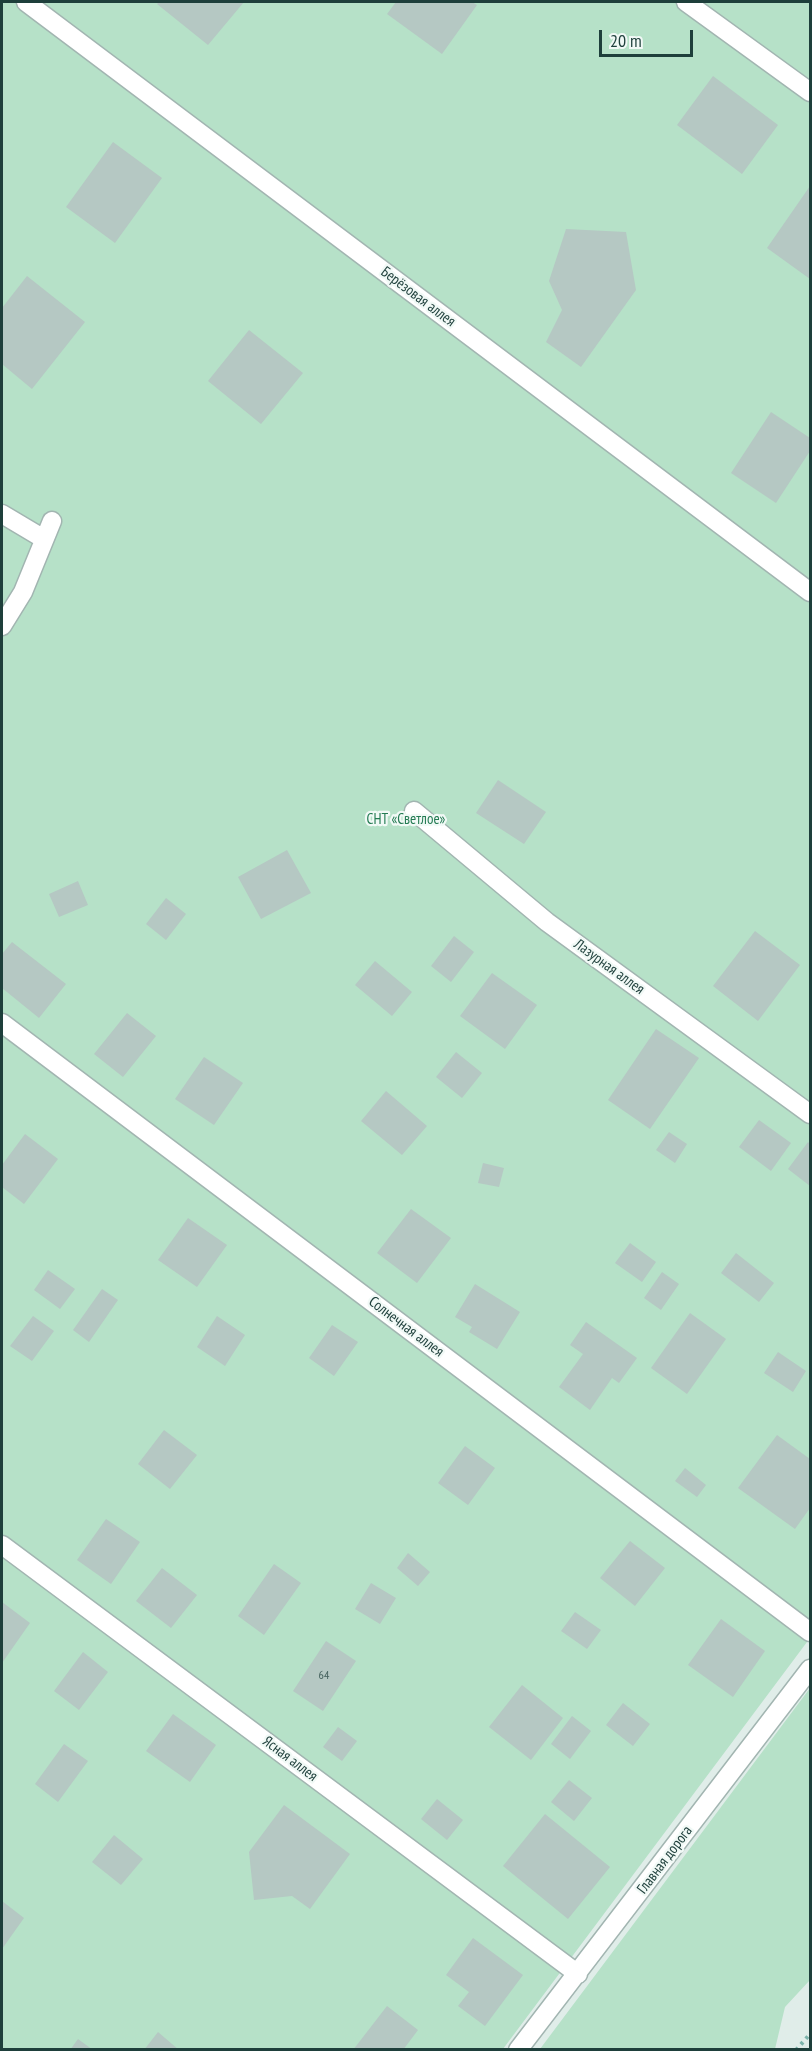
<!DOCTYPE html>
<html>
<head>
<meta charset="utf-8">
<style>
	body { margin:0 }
	#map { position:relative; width:812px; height:2051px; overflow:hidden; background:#e0ede9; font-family:"PT Sans Narrow",sans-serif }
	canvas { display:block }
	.frame { position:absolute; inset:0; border:3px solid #1e3f3b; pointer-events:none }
	.scale { position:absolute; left:599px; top:30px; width:94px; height:27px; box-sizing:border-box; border:3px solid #1e3f3b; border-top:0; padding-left:8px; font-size:18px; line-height:21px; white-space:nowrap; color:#1e3f3b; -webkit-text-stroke:4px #f1f9f6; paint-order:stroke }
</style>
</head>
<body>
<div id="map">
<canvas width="812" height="2051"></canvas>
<div class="frame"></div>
<div class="scale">20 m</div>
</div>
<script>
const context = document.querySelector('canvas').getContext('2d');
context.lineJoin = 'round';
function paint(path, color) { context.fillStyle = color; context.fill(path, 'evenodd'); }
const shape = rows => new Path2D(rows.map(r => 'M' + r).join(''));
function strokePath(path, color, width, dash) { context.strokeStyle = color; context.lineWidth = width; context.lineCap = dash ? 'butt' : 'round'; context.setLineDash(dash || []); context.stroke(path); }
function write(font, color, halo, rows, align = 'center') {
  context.font = font + ' "PT Sans Narrow",sans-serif'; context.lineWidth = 4.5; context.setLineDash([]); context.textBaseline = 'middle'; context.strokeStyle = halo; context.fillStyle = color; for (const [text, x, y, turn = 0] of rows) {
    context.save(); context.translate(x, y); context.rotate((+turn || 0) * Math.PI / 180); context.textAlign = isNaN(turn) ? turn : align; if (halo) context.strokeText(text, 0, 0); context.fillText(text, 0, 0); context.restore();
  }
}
paint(shape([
	[2,2,810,2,810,1638,503,2049,2,2050],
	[810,1688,810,1980,785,2007,775,2049,540,2049]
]), '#b6e1c8');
paint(shape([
	[159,2,244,2,208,45,157,4],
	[396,2,472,2,477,5,442,54,387,14],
	[713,76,778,125,742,174,677,125],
	[113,142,162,178,115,243,66,207],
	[810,186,810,279,767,248],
	[566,229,626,232,636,290,581,367,546,342,562,310,549,281],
	[27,276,85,322,32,389,2,364,2,308],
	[249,330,303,373,261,424,208,381],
	[771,412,810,438,810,451,776,503,731,473],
	[498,780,546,812,524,844,476,813],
	[287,850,311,893,261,919,238,877],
	[78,881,88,905,59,917,49,894],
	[166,898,186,914,166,940,146,924],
	[755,931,800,965,758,1021,713,986],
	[454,936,474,952,451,982,431,966],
	[12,942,66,984,39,1018,2,988,2,954],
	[375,961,412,992,392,1016,355,985],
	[492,973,537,1005,505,1049,460,1016],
	[127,1013,156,1036,123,1077,94,1054],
	[656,1029,699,1058,650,1129,608,1100],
	[456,1052,482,1073,462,1098,436,1077],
	[204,1057,243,1083,214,1125,175,1099],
	[386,1091,427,1126,402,1155,361,1121],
	[759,1120,791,1143,771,1171,739,1147],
	[669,1132,687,1144,675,1163,656,1150],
	[25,1134,58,1159,24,1204,2,1187,2,1165],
	[808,1142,810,1144,810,1186,788,1169],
	[483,1163,504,1168,499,1187,478,1183],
	[411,1209,451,1238,417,1283,377,1253],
	[188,1218,227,1245,197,1287,158,1260],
	[630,1243,656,1262,642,1282,615,1263],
	[736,1253,774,1283,759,1302,721,1273],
	[48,1270,75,1289,60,1309,34,1290],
	[662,1272,679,1284,661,1310,644,1298],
	[475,1284,520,1312,497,1349,469,1332,472,1327,455,1317],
	[102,1289,118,1300,89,1342,73,1330],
	[690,1313,726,1339,687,1394,651,1368],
	[33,1316,54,1331,32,1361,10,1346],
	[217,1316,245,1335,225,1366,197,1347],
	[586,1322,637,1358,619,1383,612,1378,590,1410,559,1387,583,1354,570,1345],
	[332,1325,358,1342,334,1376,309,1358],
	[778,1352,806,1371,793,1392,764,1373],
	[164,1430,197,1455,170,1489,138,1464],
	[777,1435,810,1459,810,1508,795,1529,738,1488],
	[465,1446,495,1468,468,1505,438,1483],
	[685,1468,706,1485,697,1497,675,1481],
	[106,1519,140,1542,111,1584,77,1560],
	[630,1541,665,1568,635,1606,600,1578],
	[408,1553,430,1572,418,1586,397,1568],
	[274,1564,301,1583,264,1635,238,1616],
	[162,1568,197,1595,171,1628,136,1601],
	[371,1583,396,1598,380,1624,355,1609],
	[2,1602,30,1623,2,1663],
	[575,1612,601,1630,587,1649,561,1631],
	[721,1619,765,1651,733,1697,688,1665],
	[326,1641,356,1661,323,1711,293,1691],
	[83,1652,108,1672,79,1710,54,1691],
	[522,1685,563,1718,531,1760,489,1727],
	[623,1703,650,1724,633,1746,606,1725],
	[173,1714,216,1745,190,1782,146,1751],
	[572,1716,591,1731,570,1759,551,1744],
	[338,1727,357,1741,342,1761,323,1747],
	[64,1744,88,1761,58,1802,35,1784],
	[569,1780,592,1798,574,1821,551,1802],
	[437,1799,463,1820,447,1840,421,1819],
	[284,1805,350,1854,310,1909,292,1896,254,1900,249,1852],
	[545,1814,610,1867,568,1919,503,1866],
	[114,1835,143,1859,121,1885,92,1862],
	[2,1901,24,1918,2,1949],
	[473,1938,523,1975,485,2026,458,2006,469,1992,446,1975],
	[387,2006,418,2030,403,2050,353,2050],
	[158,2032,179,2050,144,2050],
	[78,2039,93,2050,70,2050]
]), '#b5c8c3');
const minor = shape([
	[26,2,810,592],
	[686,2,810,92],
	[2,514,44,539],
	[2,626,23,592,52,521],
	[414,811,547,922,810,1114],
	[2,1023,810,1632],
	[2,1545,578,1974],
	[518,2050,810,1669]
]);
strokePath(minor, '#a2b5b1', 21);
strokePath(shape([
	[796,2050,810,2034]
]), '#7cb4ab', 4, [3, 4.5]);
strokePath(minor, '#fff', 18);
write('12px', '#44615d', null, [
	["64",324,1676]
]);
write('15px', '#1e3f3b', '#f1f9f6', [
	["Берёзовая аллея",418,297,37],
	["Лазурная аллея",609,967,36],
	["Солнечная аллея",406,1327,37],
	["Ясная аллея",290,1759,37],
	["Главная дорога",665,1860,-53]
]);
write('15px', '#247b53', '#f1f9f6', [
	["СНТ «Светлое»",406,820]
]);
</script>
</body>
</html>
